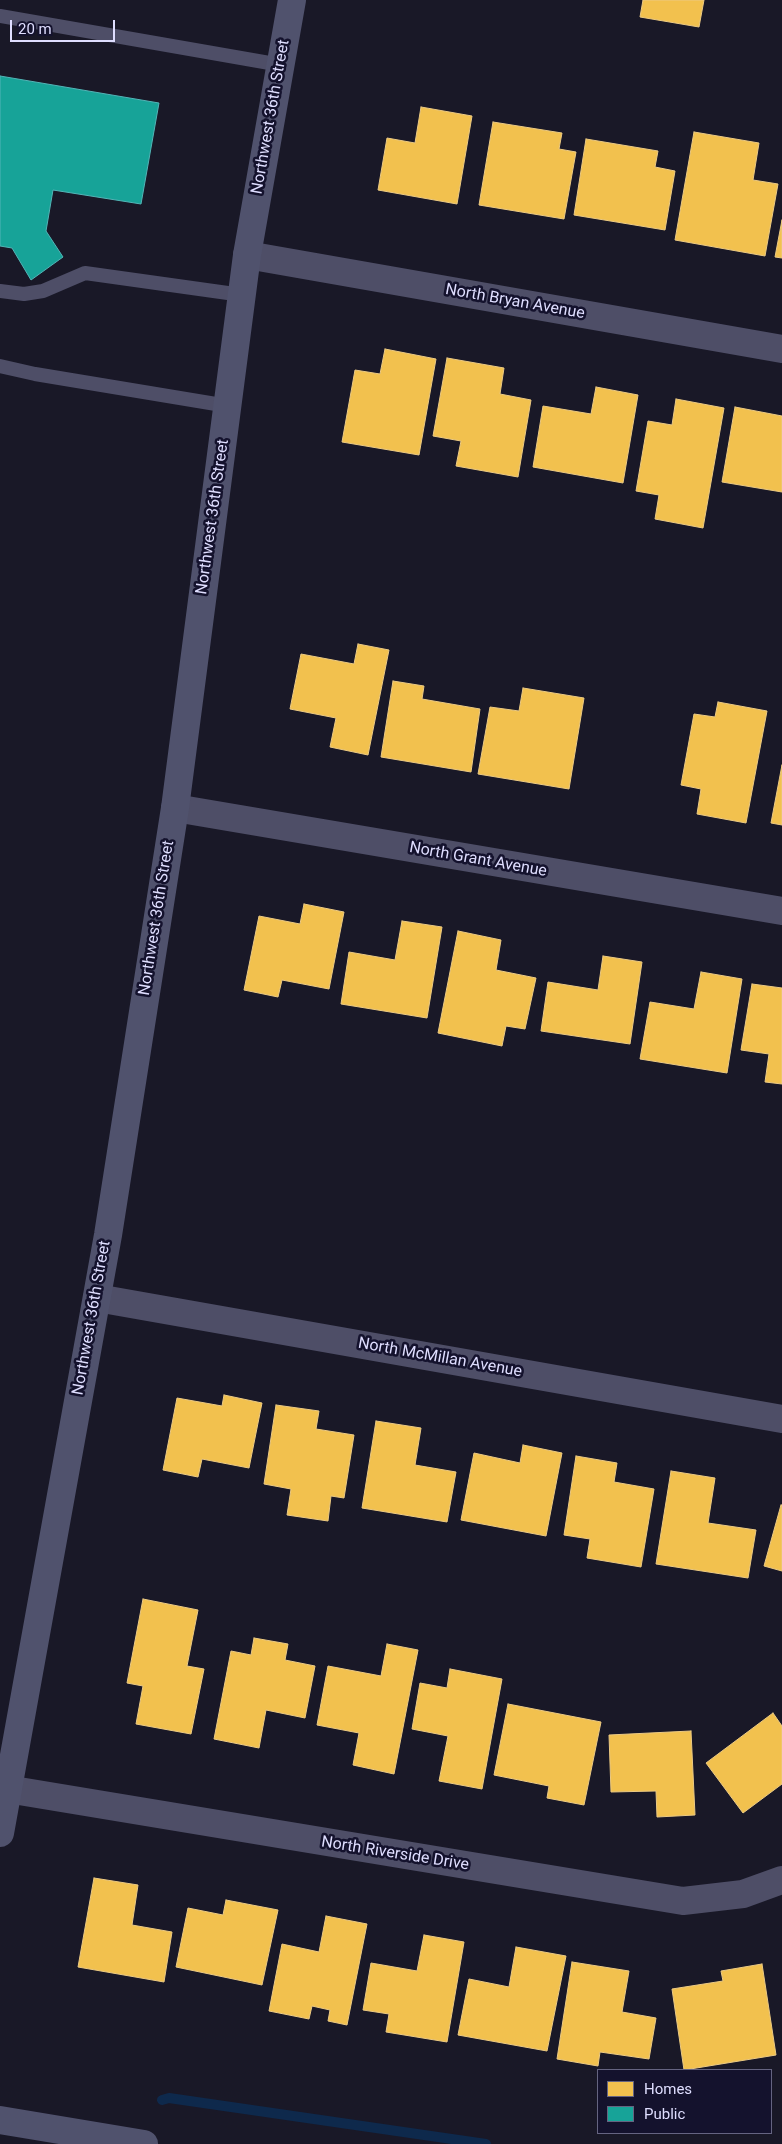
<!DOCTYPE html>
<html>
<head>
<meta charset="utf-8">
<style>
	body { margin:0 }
	#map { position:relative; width:782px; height:2144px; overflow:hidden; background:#191827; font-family:Roboto,sans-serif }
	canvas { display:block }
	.legend { position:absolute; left:597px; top:2069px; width:175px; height:65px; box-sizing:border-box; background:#14122d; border:1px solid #656481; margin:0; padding:6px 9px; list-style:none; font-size:15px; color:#dfdeff }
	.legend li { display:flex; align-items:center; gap:10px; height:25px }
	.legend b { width:25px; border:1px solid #656481 }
	.scale { position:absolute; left:10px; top:20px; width:105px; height:22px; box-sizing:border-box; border:2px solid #dfdeff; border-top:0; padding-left:6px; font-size:15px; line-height:18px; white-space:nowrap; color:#dfdeff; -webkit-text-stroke:4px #14122d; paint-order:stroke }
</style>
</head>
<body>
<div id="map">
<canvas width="782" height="2144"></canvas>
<ul class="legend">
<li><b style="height:14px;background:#f2c14e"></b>Homes</li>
<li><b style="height:14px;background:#17a398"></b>Public</li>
</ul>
<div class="scale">20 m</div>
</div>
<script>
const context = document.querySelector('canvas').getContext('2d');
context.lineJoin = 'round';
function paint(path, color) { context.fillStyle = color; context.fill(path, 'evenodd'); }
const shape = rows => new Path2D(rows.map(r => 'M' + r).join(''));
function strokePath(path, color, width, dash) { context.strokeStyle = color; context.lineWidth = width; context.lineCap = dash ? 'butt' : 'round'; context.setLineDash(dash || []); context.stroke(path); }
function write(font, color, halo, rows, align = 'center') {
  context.font = font + ' Roboto,sans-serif'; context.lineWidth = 5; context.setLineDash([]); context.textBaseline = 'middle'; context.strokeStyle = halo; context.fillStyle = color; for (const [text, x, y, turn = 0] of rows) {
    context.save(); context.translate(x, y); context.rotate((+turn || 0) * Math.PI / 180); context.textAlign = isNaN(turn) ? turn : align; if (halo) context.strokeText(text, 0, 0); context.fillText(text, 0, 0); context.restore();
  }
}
const homes = shape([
	[643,0,704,0,699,27,640,17,643,0],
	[421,107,472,116,457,204,378,190,387,138,415,143,421,107],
	[493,122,562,133,559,149,576,152,564,219,479,205,493,122],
	[694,132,759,143,753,180,778,184,765,256,675,240,694,132],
	[586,139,658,151,655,167,675,171,665,230,574,215,586,139],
	[782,220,782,258,775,257,782,220],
	[385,349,436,359,419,455,342,442,355,370,380,374,385,349],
	[447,358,504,368,500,394,531,400,518,477,456,466,461,441,433,436,447,358],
	[596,387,638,395,623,483,533,467,543,406,591,414,596,387],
	[676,399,724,408,703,528,655,519,659,495,636,491,648,421,672,425,676,399],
	[735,407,782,416,782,492,722,482,735,407],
	[358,644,389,650,368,755,330,747,336,718,290,709,301,654,354,664,358,644],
	[393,681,424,686,422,699,480,709,471,772,381,757,393,681],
	[523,688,584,698,569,789,478,774,490,707,519,711,523,688],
	[718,702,767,711,746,823,697,814,701,789,681,785,694,714,715,717,718,702],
	[782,765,782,825,771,823,782,765],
	[304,904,344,912,329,989,282,980,278,997,244,990,259,916,300,924,304,904],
	[402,921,442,927,427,1018,341,1004,349,952,395,960,402,921],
	[458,931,501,940,496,970,536,978,525,1029,506,1026,502,1046,438,1033,458,931],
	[603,956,642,962,630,1044,541,1031,548,982,598,990,603,956],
	[701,972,742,979,727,1073,640,1059,650,1002,694,1009,701,972],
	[752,984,782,988,782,1084,765,1082,769,1054,741,1050,752,984],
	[224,1395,262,1403,249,1468,202,1459,198,1477,163,1470,177,1398,222,1406,224,1395],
	[276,1405,319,1411,316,1429,354,1435,344,1498,331,1496,328,1521,287,1515,291,1489,264,1484,276,1405],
	[376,1421,421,1428,415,1465,456,1472,447,1522,362,1508,376,1421],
	[523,1445,562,1453,546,1536,461,1520,474,1453,520,1463,523,1445],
	[576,1456,617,1463,614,1482,654,1489,641,1567,587,1558,590,1539,564,1535,576,1456],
	[671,1471,715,1478,708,1523,756,1530,748,1578,656,1564,671,1471],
	[781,1505,782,1505,782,1571,764,1566,781,1505],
	[143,1599,198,1610,187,1666,204,1669,191,1734,136,1724,143,1686,127,1683,143,1599],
	[254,1638,288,1644,285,1660,315,1666,305,1718,266,1710,259,1748,214,1739,231,1651,251,1655,254,1638],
	[387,1644,418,1650,394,1774,353,1765,359,1733,317,1725,328,1666,381,1676,387,1644],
	[450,1669,502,1679,482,1789,439,1781,448,1736,412,1729,420,1683,447,1688,450,1669],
	[508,1704,601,1722,584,1805,547,1798,549,1786,494,1775,508,1704],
	[773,1713,782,1726,782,1784,743,1813,706,1763,773,1713],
	[691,1731,695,1815,657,1817,656,1791,611,1792,609,1735,691,1731],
	[94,1878,138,1885,132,1925,172,1932,164,1982,78,1967,94,1878],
	[226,1900,278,1910,262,1985,176,1967,188,1908,223,1915,226,1900],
	[326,1916,367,1924,347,2025,328,2021,330,2010,312,2006,309,2019,269,2011,282,1944,319,1952,326,1916],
	[424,1935,464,1942,447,2042,386,2032,389,2014,363,2010,371,1963,417,1971,424,1935],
	[516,1947,566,1956,547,2051,458,2035,469,1979,509,1987,516,1947],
	[572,1962,629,1971,622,2012,656,2018,649,2059,600,2052,598,2066,557,2059,572,1962],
	[762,1964,776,2055,684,2070,672,1989,723,1981,721,1971,762,1964]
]);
paint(homes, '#f2c14e');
strokePath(homes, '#ecca83', 1);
const public = shape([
	[0,76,159,103,141,204,53,190,46,231,63,257,31,280,12,248,0,246,0,76]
]);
paint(public, '#17a398');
strokePath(public, '#53b5b7', 1);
strokePath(shape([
	[162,2100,169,2098,486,2144]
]), '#0e294c', 10);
strokePath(shape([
	[0,16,281,65],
	[0,291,24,294,43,291,85,273,242,295],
	[0,366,35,374,228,406]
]), '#4e4e67', 14);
strokePath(shape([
	[247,255,782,349],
	[175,808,782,911],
	[97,1298,782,1419],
	[7,1789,683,1901,743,1894,782,1880]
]), '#4e4e67', 28);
strokePath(shape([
	[0,1833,108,1235,175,808,247,255,292,0],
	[0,2120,144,2144]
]), '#50526d', 28);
write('16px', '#dfdeff', '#14122d', [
	["Northwest 36th Street",271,117,-80],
	["North Bryan Avenue",515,302,10],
	["Northwest 36th Street",213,517,-82],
	["North Grant Avenue",478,860,10],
	["Northwest 36th Street",157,918,-81],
	["Northwest 36th Street",92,1318,-80],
	["North McMillan Avenue",440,1358,10],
	["North Riverside Drive",395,1854,9]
]);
</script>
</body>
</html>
